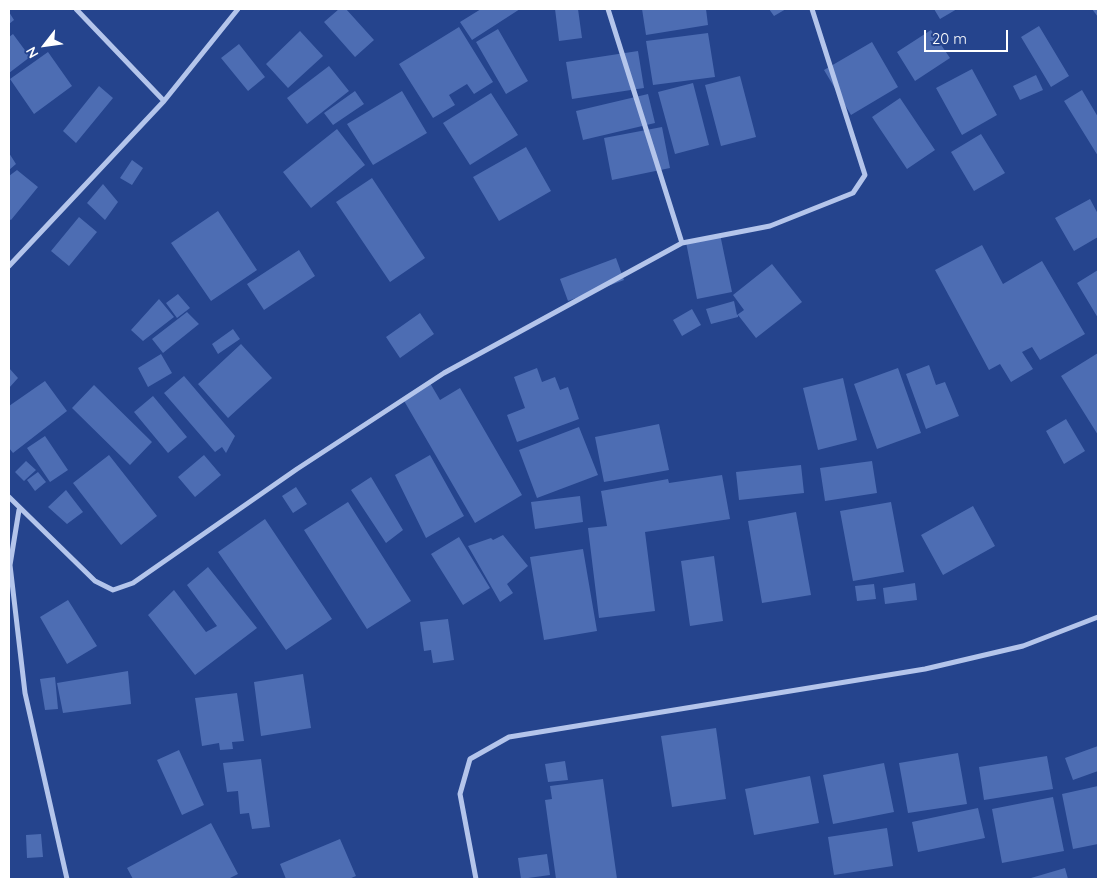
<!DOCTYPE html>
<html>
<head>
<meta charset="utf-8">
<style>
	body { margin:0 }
	#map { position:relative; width:1107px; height:888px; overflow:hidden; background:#25448d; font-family:Quicksand,sans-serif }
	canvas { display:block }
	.frame { position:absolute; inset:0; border:10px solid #fff; pointer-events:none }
	.north { position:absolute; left:20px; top:20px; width:50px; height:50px; -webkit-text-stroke:4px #25448d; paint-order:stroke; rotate:240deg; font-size:14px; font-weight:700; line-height:20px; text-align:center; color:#fff }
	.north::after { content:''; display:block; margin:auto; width:18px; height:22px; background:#fff; clip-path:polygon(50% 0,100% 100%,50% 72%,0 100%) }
	.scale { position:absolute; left:924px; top:30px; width:84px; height:22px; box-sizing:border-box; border:2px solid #fff; border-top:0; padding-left:6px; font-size:15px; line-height:18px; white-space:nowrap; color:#fff; -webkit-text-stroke:4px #25448d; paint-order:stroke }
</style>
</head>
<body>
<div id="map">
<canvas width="1107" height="888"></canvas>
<div class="frame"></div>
<div class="north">N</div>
<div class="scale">20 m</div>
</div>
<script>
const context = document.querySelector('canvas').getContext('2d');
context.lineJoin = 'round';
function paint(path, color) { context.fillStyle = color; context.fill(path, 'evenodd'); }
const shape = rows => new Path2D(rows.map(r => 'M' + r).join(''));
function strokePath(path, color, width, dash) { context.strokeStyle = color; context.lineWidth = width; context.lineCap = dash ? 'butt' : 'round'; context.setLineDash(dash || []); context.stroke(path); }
paint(shape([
	[339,9,346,9,374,40,355,57,324,22],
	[481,9,520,9,472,40,460,22],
	[555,9,578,9,582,38,559,41],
	[642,9,706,9,708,25,646,35],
	[769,9,786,9,774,16],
	[934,9,957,9,940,19],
	[1092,9,1098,9,1098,17],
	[9,12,14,20,9,24],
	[1039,26,1069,76,1051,87,1021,37],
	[459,27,493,82,474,94,467,84,449,95,455,105,433,118,399,64],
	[498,29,528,81,506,94,476,42],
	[931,30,950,58,915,81,897,52],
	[300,31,323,56,288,88,266,64],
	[708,33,715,77,653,85,646,41],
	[13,34,30,57,9,73,9,37],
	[872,42,898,87,851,115,824,70],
	[239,44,265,77,248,91,221,58],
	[638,51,644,88,572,99,566,62],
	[48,52,72,86,34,114,10,79],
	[329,66,349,91,307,124,287,98],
	[972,69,997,115,962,135,936,88],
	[1036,75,1043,90,1020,100,1013,86],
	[740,76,756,137,721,146,705,85],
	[693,83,709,145,675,154,658,92],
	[99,86,113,98,76,143,63,131],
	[1082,90,1098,117,1098,156,1064,101],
	[355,91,364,104,333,125,324,113],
	[402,91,427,133,373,165,347,124],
	[491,93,518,135,470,165,443,123],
	[648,94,655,123,583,140,576,111],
	[900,98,935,150,907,169,872,117],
	[662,127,670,168,612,180,604,138],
	[337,129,365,165,311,208,283,172],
	[981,134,1005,173,974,191,951,152],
	[526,147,551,191,499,221,473,177],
	[9,153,16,164,9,170],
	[132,160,143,168,132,185,120,178],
	[17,170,38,187,11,220,9,219,9,176],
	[372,178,425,258,390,282,336,202],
	[103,184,118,202,105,220,87,203],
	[1090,199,1098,214,1098,237,1074,251,1055,218],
	[218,211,257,270,211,301,171,243],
	[79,217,97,232,69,266,51,251],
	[720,234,732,292,697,299,686,242],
	[982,245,1003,284,1042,261,1085,334,1040,360,1032,347,1022,352,1033,369,1011,382,1000,364,989,370,935,270],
	[299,250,315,276,264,310,247,284],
	[616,258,624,280,568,301,560,279],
	[772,264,802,302,756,338,738,315,738,317,711,324,706,309,734,301,737,315,744,310,733,295],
	[1098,270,1098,318,1077,283],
	[178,294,190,308,177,318,166,303],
	[159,299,174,317,143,341,131,330],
	[692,309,701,325,682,336,673,320],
	[187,312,199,324,163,353,152,339],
	[420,313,434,334,400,358,386,337],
	[233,329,240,339,218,354,212,344],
	[241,344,272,378,228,418,198,384],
	[1098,353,1098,435,1061,376],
	[161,354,172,373,148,387,138,368],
	[929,365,936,385,945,382,959,416,926,429,906,374],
	[9,368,18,378,9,388],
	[537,368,542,382,555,377,560,390,568,387,579,419,517,442,507,415,525,408,514,377],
	[898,368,921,433,877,449,854,384],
	[184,376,235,436,226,453,222,447,215,452,164,393],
	[843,378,857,440,818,450,803,388],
	[45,381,67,411,13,453,9,448,9,406],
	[430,383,440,400,460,388,522,495,475,523,403,399],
	[94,385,152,442,130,465,72,408],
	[153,396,187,437,168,453,134,412],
	[1066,419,1085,451,1064,464,1046,431],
	[659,424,669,470,604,482,595,437],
	[579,427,598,475,537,498,519,450],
	[45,436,68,470,50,482,27,448],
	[109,455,157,516,121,545,73,483],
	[204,455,221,475,195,497,178,477],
	[430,455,464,516,426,538,395,475],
	[26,461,36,470,24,481,15,472],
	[872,461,877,493,825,501,820,468],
	[801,465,804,493,739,500,736,472],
	[38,472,46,482,35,491,27,480],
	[722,475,730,519,645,532,655,611,599,618,588,528,607,526,601,491,668,479,669,483],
	[371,477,403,530,386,543,351,490],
	[296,487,307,504,293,513,282,496],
	[66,490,83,512,67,524,48,507],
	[580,496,583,522,535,529,531,502],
	[348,502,411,601,367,629,304,530],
	[891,502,904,572,853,581,840,511],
	[973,506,995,546,943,575,921,535],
	[796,512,811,595,762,603,748,521],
	[265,519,332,619,286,650,218,552],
	[503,535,528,566,507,584,513,593,500,602,468,546,491,538,493,540],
	[459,537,490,588,463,605,431,554],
	[583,549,597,631,544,640,530,557],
	[714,556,723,621,690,626,681,561],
	[208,567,257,628,195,675,148,615,174,590,206,632,217,626,187,585],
	[915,583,917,600,885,604,883,588],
	[874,584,876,599,857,601,855,586],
	[68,600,97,646,67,664,40,617],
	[448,619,454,660,433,663,431,650,424,651,420,622],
	[128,671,131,704,63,713,57,683],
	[303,674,311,728,261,736,254,682],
	[55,677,58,709,45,710,40,679],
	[237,693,244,741,232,742,233,749,220,750,219,743,202,746,195,698],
	[716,728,726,799,672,807,661,736],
	[1098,746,1098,771,1073,780,1065,758],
	[179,750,204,805,182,815,157,760],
	[958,753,967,804,908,813,899,763],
	[1047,756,1053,789,984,800,979,767],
	[261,759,270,827,252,829,249,813,240,814,238,791,227,792,223,763],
	[565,761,568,780,548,782,545,764],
	[884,763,894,812,833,824,823,775],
	[810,776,819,823,754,835,745,789],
	[603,779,617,879,556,879,545,800,552,799,550,786],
	[1098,786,1098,844,1073,849,1062,794],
	[1053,797,1064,851,1002,863,992,809],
	[978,808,985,838,918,852,912,822],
	[211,823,238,874,228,879,133,879,127,868],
	[887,828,893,866,834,875,828,837],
	[41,834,43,857,27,858,26,835],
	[340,839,356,876,349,879,286,879,280,864],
	[547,854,550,875,521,879,518,858],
	[1065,868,1068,879,1031,879,1031,878]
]), '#4d6db3');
strokePath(shape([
	[76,9,164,101],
	[608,9,682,243],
	[9,266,164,101,238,9],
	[9,497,95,581,113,590,133,583,297,469,444,373,682,243,770,226,853,193,865,175,812,9],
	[19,510,10,565,25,693,67,879],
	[476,879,460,794,470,759,509,737,925,669,1023,646,1098,617]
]), '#b4c5eb', 5);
</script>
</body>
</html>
